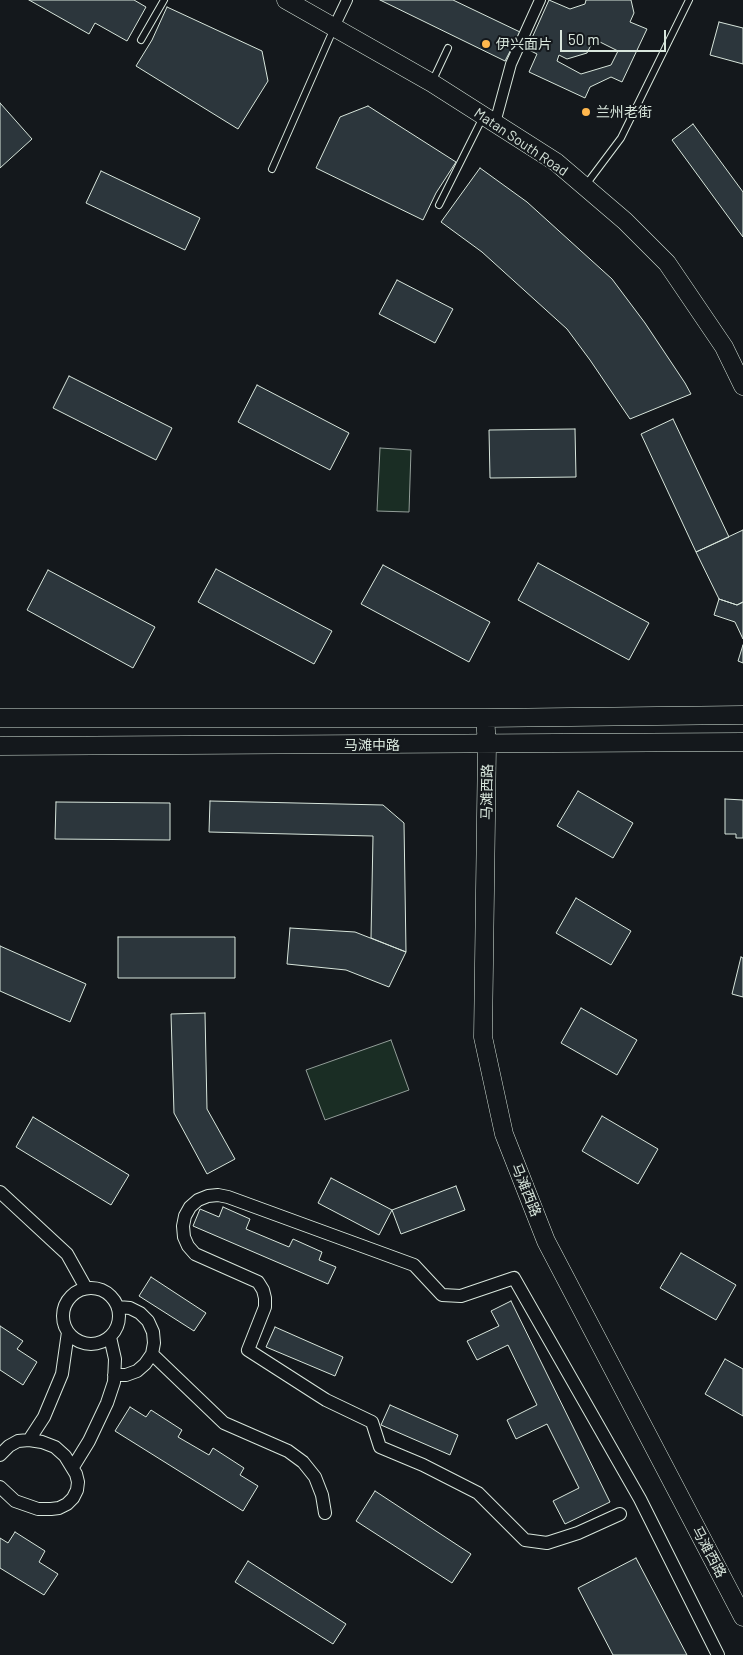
<!DOCTYPE html>
<html>
<head>
<meta charset="utf-8">
<style>
	body { margin:0 }
	#map { position:relative; width:743px; height:1655px; overflow:hidden; background:#14181c; font-family:Barlow,sans-serif }
	canvas { display:block }
	.scale { position:absolute; left:560px; top:30px; width:106px; height:22px; box-sizing:border-box; border:2px solid #d8e6dc; border-top:0; padding-left:6px; font-size:15px; line-height:18px; white-space:nowrap; color:#d8e6dc; -webkit-text-stroke:4px #14181c; paint-order:stroke }
</style>
</head>
<body>
<div id="map">
<canvas width="743" height="1655"></canvas>
<div class="scale">50 m</div>
</div>
<script>
const context = document.querySelector('canvas').getContext('2d');
context.lineJoin = 'round';
function paint(path, color) { context.fillStyle = color; context.fill(path, 'evenodd'); }
const shape = rows => new Path2D(rows.map(r => 'M' + r).join(''));
function strokePath(path, color, width, dash) { context.strokeStyle = color; context.lineWidth = width; context.lineCap = dash ? 'butt' : 'round'; context.setLineDash(dash || []); context.stroke(path); }
function write(font, color, halo, rows, align = 'center') {
  context.font = font + ' Barlow,"Noto Sans SC",sans-serif'; context.lineWidth = 4; context.setLineDash([]); context.textBaseline = 'middle'; context.strokeStyle = halo; context.fillStyle = color; for (const [text, x, y, turn = 0] of rows) {
    context.save(); context.translate(x, y); context.rotate((+turn || 0) * Math.PI / 180); context.textAlign = isNaN(turn) ? turn : align; if (halo) context.strokeText(text, 0, 0); context.fillText(text, 0, 0); context.restore();
  }
}
const green = shape([
	[380,448,411,450,409,512,377,511,380,448],
	[391,1040,409,1090,325,1120,306,1070,391,1040]
]);
paint(green, '#1a2d24');
strokePath(green, '#939e99', 1);
const building = shape([
	[29,0,134,0,146,7,127,41,95,23,89,34,29,0],
	[380,0,453,0,520,32,505,61,380,0],
	[549,0,570,9,585,4,586,0,631,0,634,13,630,22,647,29,622,82,611,77,590,87,585,98,529,72,537,54,527,49,549,0],
	[594,39,618,51,611,65,581,74,557,61,559,55,567,59,587,53,594,39],
	[167,7,262,51,268,81,238,129,136,66,152,40,167,7],
	[719,22,743,28,743,64,710,55,719,22],
	[0,103,32,139,0,168,0,103],
	[368,106,456,162,436,193,423,220,316,168,340,117,368,106],
	[693,124,743,192,743,237,672,140,693,124],
	[480,168,527,202,612,279,645,323,685,383,691,394,630,419,590,360,567,329,482,252,441,222,480,168],
	[101,171,200,218,185,250,86,203,101,171],
	[397,280,453,309,435,343,379,314,397,280],
	[69,376,172,428,156,460,53,408,69,376],
	[257,385,349,433,330,470,238,422,257,385],
	[673,419,729,537,696,552,641,434,673,419],
	[575,429,576,477,490,478,489,430,575,429],
	[743,530,743,602,737,605,719,599,696,552,743,530],
	[538,563,649,623,629,660,518,600,538,563],
	[383,565,490,622,469,662,361,604,383,565],
	[216,569,332,631,314,664,198,602,216,569],
	[48,570,155,627,133,668,27,610,48,570],
	[719,599,737,605,743,602,743,639,735,622,714,615,719,599],
	[743,645,743,663,738,661,743,645],
	[578,791,633,823,613,858,557,826,578,791],
	[725,799,743,800,743,838,736,838,736,834,725,834,725,799],
	[210,801,383,805,404,823,406,952,371,938,373,836,209,832,210,801],
	[56,802,170,803,170,840,55,839,56,802],
	[576,898,631,931,611,965,556,933,576,898],
	[290,928,355,932,406,952,389,987,346,970,287,964,290,928],
	[118,937,235,937,235,978,118,978,118,937],
	[0,946,86,984,70,1022,0,991,0,946],
	[741,957,743,958,743,997,732,994,741,957],
	[581,1008,637,1040,617,1075,561,1043,581,1008],
	[205,1013,207,1109,235,1159,207,1174,174,1113,171,1014,205,1013],
	[602,1116,658,1149,638,1184,582,1151,602,1116],
	[33,1117,129,1175,111,1205,16,1147,33,1117],
	[331,1178,392,1210,379,1235,318,1203,331,1178],
	[456,1186,465,1210,401,1234,392,1210,456,1186],
	[223,1207,250,1219,246,1229,289,1247,293,1239,322,1252,319,1260,336,1267,328,1284,193,1226,200,1209,219,1217,223,1207],
	[681,1253,736,1285,716,1320,660,1288,681,1253],
	[151,1277,206,1313,194,1331,139,1296,151,1277],
	[511,1301,610,1502,565,1524,553,1501,579,1488,547,1424,516,1439,507,1420,537,1405,508,1345,477,1360,467,1341,499,1326,491,1311,511,1301],
	[0,1326,23,1341,17,1349,37,1362,23,1385,0,1370,0,1326],
	[275,1327,343,1357,335,1376,266,1347,275,1327],
	[725,1359,743,1369,743,1416,705,1394,725,1359],
	[390,1405,458,1435,450,1455,381,1425,390,1405],
	[130,1407,146,1417,151,1410,182,1430,178,1437,209,1455,213,1448,244,1468,240,1475,258,1486,243,1511,115,1431,130,1407],
	[375,1491,471,1554,452,1583,356,1521,375,1491],
	[15,1532,45,1551,39,1562,58,1574,44,1595,0,1568,0,1538,8,1543,15,1532],
	[636,1558,687,1655,613,1655,578,1588,636,1558],
	[248,1561,346,1624,333,1644,235,1582,248,1561]
]);
paint(building, '#2c363c');
strokePath(building, '#d8e6dc', 1);
const service = shape([
	[141,40,164,0],
	[432,82,448,48],
	[272,169,334,28],
	[585,186,621,138,689,0],
	[439,205,483,117]
]);
const pedestrian = shape([
	[334,27,347,0],
	[495,123,511,64,540,0]
]);
const minor = shape([
	[0,1192,67,1254,86,1288],
	'63 1316a28 28 0 1 1 56 0a28 28 0 1 1-56 0Z',
	[152,1354,224,1423,288,1451,303,1462,315,1477,322,1495,325,1513],
	[114,1375,126,1375,137,1371,145,1364,152,1354,154,1343,153,1332,148,1321,140,1313,130,1308,118,1307],
	[29,1440,44,1417,62,1374,68,1332],
	[0,1455,9,1446,18,1441,29,1440,42,1442,55,1447,65,1456,76,1474,78,1482,77,1490,73,1498,67,1504,59,1508,51,1509,38,1509,15,1501,0,1487],
	[73,1467,89,1441,107,1403,114,1382,115,1359,110,1337],
	[620,1514,578,1533,547,1543,525,1540,478,1493,423,1465,380,1447,372,1422,326,1400,248,1350,265,1307,265,1298,263,1290,258,1282,195,1254,188,1246,184,1237,183,1226,185,1216,190,1207,198,1200,208,1196,218,1195,228,1197,414,1265,442,1295,461,1296,514,1278,640,1499,718,1655]
]);
const secondary = shape([
	[286,0,432,83,556,162,625,221,667,263,724,347,743,386],
	[0,718,485,718,743,715],
	[485,718,487,744,483,1037,504,1134,546,1241,743,1617],
	[0,746,743,742]
]);
strokePath(service, '#d8e6dc', 8);
strokePath(pedestrian, '#d8e6dc', 12);
strokePath(minor, '#d8e6dc', 14);
strokePath(secondary, '#d8e6dc', 19);
strokePath(service, '#14181c', 6);
strokePath(pedestrian, '#14181c', 10);
strokePath(minor, '#14181c', 12);
strokePath(secondary, '#14181c', 18);
for (const [x, y, r, color] of [
	[486,44,5,"#ffb74d"],
	[586,112,5,"#ffb74d"]
]) { const dot = new Path2D(); dot.arc(x, y, r, 0, 2 * Math.PI); context.fillStyle = color; context.fill(dot); strokePath(dot, '#14181c', 2); }
write('14px', '#d8e6dc', '#14181c', [
	["伊兴面片",496,44],
	["兰州老街",596,112]
], 'left');
write('14px', '#d8e6dc', '#14181c', [
	["Matan South Road",521,142,34],
	["马滩中路",372,745],
	["马滩西路",487,792,-89],
	["马滩西路",526,1190,68],
	["马滩西路",709,1552,62]
]);
</script>
</body>
</html>
